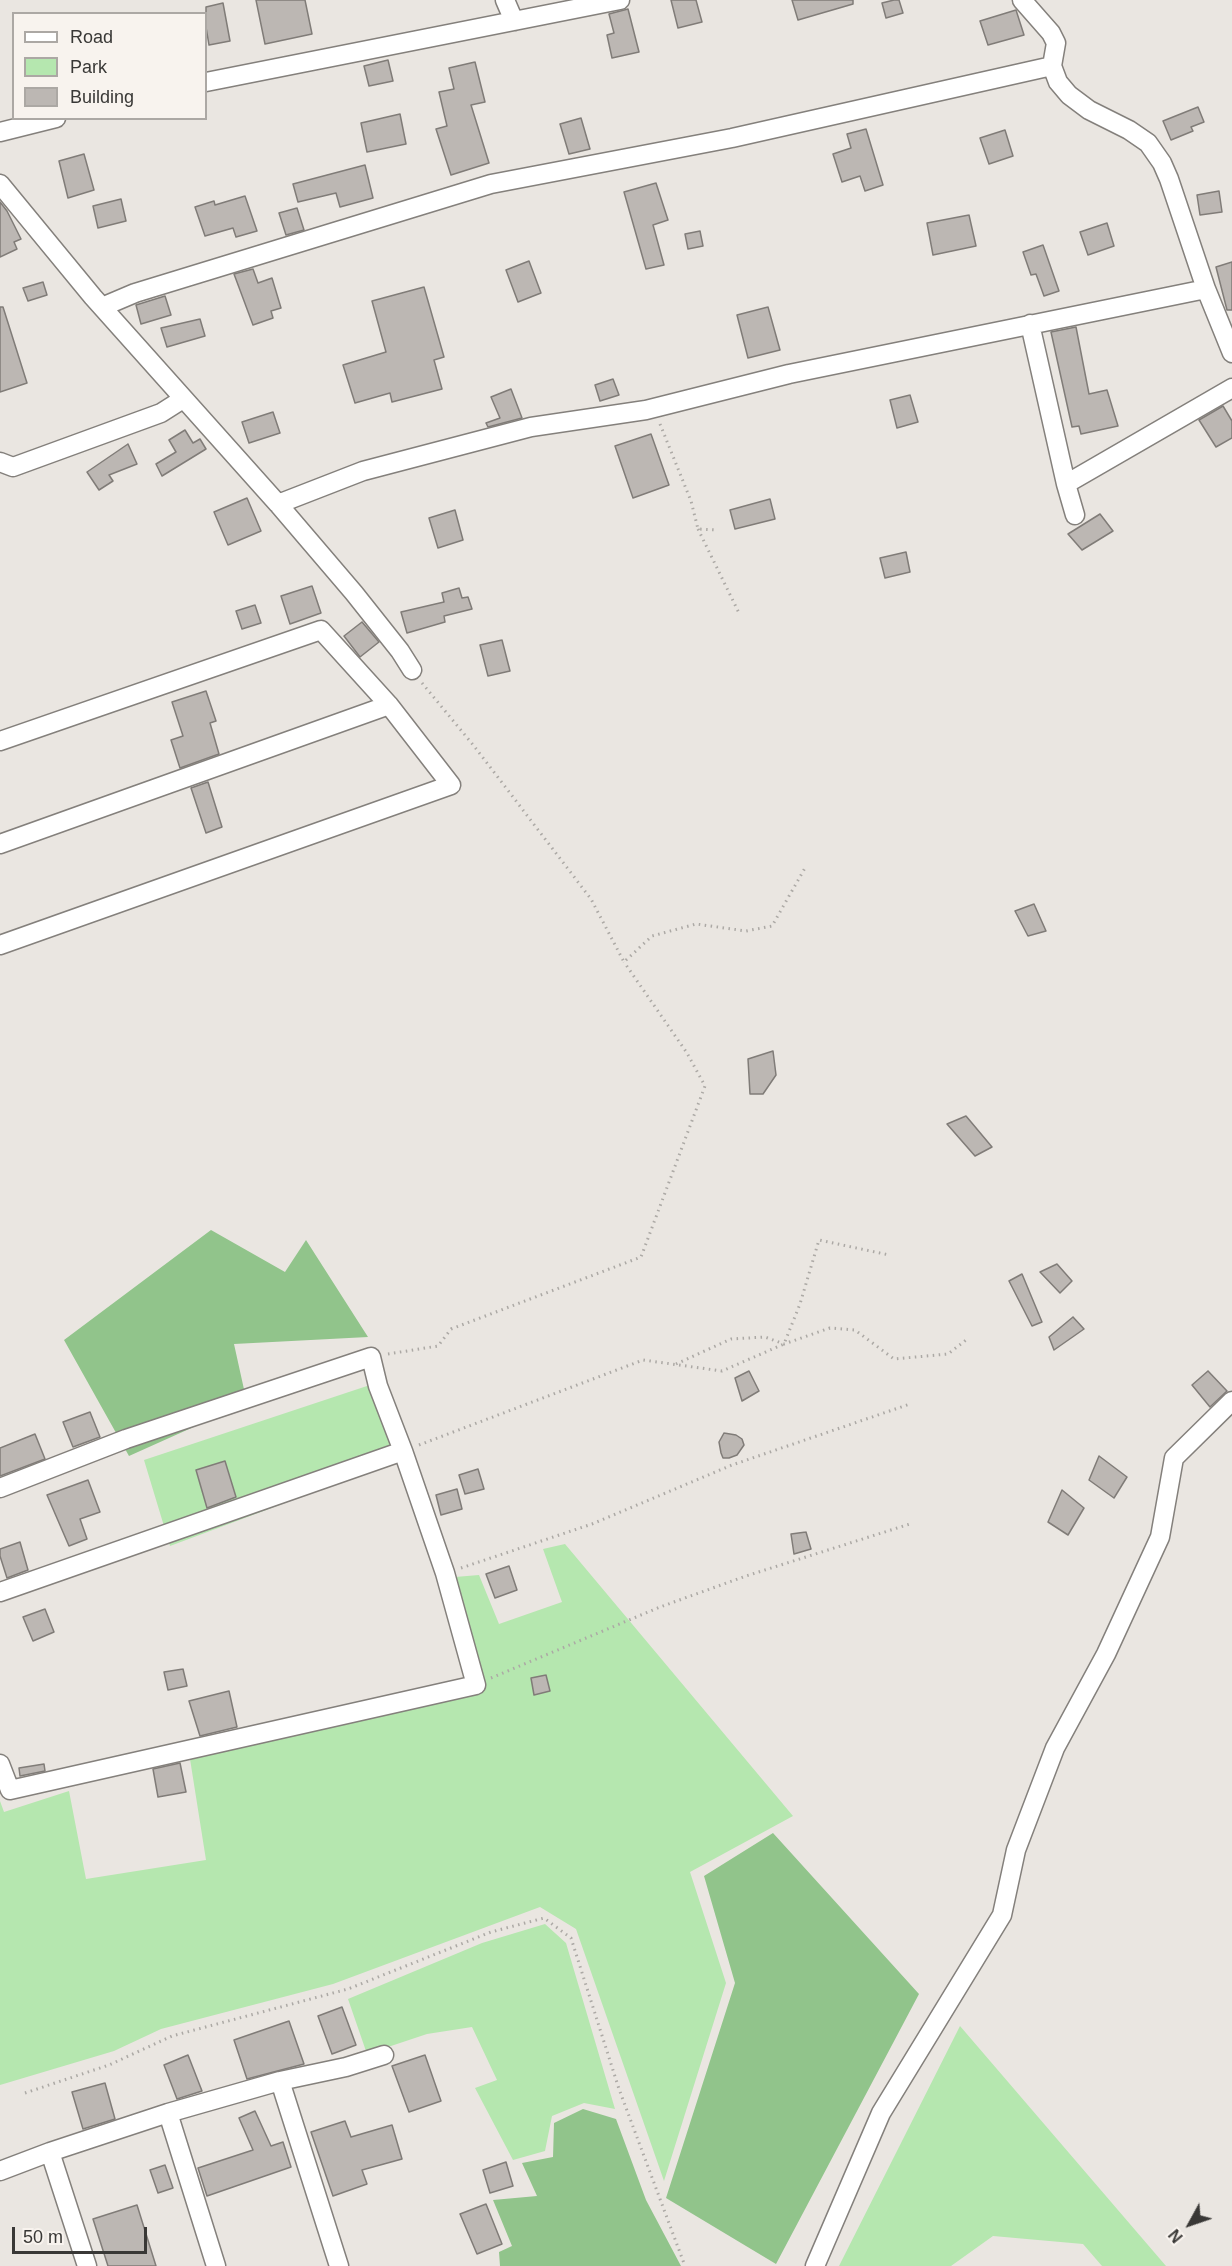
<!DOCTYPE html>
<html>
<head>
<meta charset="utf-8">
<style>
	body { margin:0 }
	#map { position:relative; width:1232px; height:2266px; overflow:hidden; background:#eae6e1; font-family:Helvetica,sans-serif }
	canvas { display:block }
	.legend { position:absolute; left:12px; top:12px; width:195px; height:108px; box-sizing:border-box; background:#f8f3ee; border:2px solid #aca8a4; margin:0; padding:8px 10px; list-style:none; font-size:18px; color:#393836 }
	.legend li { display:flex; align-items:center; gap:12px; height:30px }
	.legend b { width:30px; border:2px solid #aca8a4 }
	.north { position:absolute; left:1160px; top:2194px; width:60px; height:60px; -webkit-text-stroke:4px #f8f3ee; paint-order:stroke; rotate:230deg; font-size:16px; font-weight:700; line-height:24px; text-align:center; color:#393836 }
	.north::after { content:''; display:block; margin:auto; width:21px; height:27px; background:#393836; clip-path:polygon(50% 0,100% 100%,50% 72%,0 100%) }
	.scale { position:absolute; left:12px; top:2227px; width:135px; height:27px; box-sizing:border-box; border:3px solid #393836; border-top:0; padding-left:8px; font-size:18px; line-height:21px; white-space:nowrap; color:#393836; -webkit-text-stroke:4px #f8f3ee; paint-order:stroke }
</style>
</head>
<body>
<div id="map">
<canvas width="1232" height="2266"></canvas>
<ul class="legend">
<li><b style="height:8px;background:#fff"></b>Road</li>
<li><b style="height:16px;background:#b5e7af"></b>Park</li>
<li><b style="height:16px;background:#bcb7b3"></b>Building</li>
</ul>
<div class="north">N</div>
<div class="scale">50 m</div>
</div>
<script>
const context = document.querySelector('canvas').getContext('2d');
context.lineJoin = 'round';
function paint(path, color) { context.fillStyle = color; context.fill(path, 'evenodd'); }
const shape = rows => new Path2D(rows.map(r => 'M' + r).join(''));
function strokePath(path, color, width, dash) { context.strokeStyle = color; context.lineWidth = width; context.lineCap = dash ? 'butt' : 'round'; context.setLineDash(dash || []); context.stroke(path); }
paint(shape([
	[370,1385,397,1461,170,1546,144,1460],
	[565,1544,793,1816,690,1872,726,1983,664,2181,576,1929,540,1907,333,1984,161,2029,114,2051,0,2085,0,1801,4,1812,69,1791,86,1879,206,1860,190,1759,480,1693,455,1577,479,1575,499,1624,562,1602,543,1549],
	[545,1924,566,1943,615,2109,584,2103,552,2116,545,2151,513,2160,475,2088,497,2080,472,2027,427,2034,367,2054,348,1999,482,1943],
	[960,2026,1166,2266,1102,2266,1083,2244,993,2236,951,2266,839,2266]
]), '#b5e7af');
paint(shape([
	[211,1230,285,1272,306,1240,368,1337,234,1344,247,1403,129,1456,64,1340],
	[773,1833,919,1994,776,2264,666,2198,735,1983,704,1876],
	[583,2109,616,2119,646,2200,681,2266,500,2266,499,2252,512,2246,493,2200,537,2196,522,2163,553,2157,554,2123]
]), '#91c48b');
const building = shape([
	[256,0,305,0,312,34,265,44,256,0],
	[671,0,696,0,702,22,678,28,671,0],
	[792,0,853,0,853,4,798,20,792,0],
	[894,0,899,0,903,13,886,18,882,3,894,0],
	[223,3,230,41,209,45,206,27,206,7,223,3],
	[628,9,639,52,612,58,607,35,614,33,609,14,628,9],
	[1016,10,1024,35,988,45,980,21,1016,10],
	[388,60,393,81,369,86,364,66,388,60],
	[475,62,485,102,471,105,489,163,451,175,436,129,447,126,439,92,454,89,449,68,475,62],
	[1198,107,1204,122,1191,127,1193,131,1171,140,1163,121,1198,107],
	[400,114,406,144,367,152,361,123,400,114],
	[581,118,590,149,569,154,560,124,581,118],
	[866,129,883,185,865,191,860,176,842,182,833,154,851,148,847,134,866,129],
	[1005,130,1013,156,989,164,980,138,1005,130],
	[84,154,94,190,68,198,59,161,84,154],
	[365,165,373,198,340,207,336,193,298,202,293,184,365,165],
	[656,183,668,220,653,225,664,265,646,269,624,192,656,183],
	[1219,191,1222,212,1200,215,1197,195,1219,191],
	[245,196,257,231,236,237,233,228,205,236,195,207,214,201,215,205,245,196],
	[121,199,126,221,98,228,93,206,121,199],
	[0,202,7,211,21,239,14,242,17,249,0,257,0,202],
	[297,208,304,230,286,235,279,213,297,208],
	[969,215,976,246,933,255,927,223,969,215],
	[1107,223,1114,246,1088,255,1080,232,1107,223],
	[700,231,703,246,688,249,685,234,700,231],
	[1043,245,1059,291,1044,296,1036,274,1031,275,1023,252,1043,245],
	[529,261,541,293,518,302,506,270,529,261],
	[1232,262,1232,310,1227,310,1216,267,1232,262],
	[253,269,258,283,272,278,281,308,271,311,273,318,253,325,234,274,253,269],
	[43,282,47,295,28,301,23,288,43,282],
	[424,287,444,357,434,360,442,389,392,402,390,393,355,403,343,365,386,352,372,301,424,287],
	[165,296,171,315,141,324,136,305,165,296],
	[0,307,3,307,27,383,0,392,0,307],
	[768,307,780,350,748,358,737,315,768,307],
	[200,319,205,336,167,347,161,328,200,319],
	[1076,327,1089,394,1107,390,1118,426,1081,434,1079,426,1072,427,1051,332,1076,327],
	[613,379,619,395,600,401,595,385,613,379],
	[511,389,522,418,488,427,486,423,500,418,491,397,511,389],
	[910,395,918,422,897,428,890,400,910,395],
	[1223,406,1232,421,1232,438,1216,447,1199,420,1223,406],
	[273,412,280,433,249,443,242,422,273,412],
	[185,430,193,443,200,439,206,449,162,476,156,464,176,452,169,440,185,430],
	[651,434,669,485,633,498,615,446,651,434],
	[128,444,137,464,109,475,113,481,99,490,87,472,128,444],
	[247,498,261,531,228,545,214,512,247,498],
	[770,499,775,519,735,529,730,510,770,499],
	[455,510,463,540,438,548,429,518,455,510],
	[1100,514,1113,531,1082,550,1068,534,1100,514],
	[906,552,910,572,885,578,880,558,906,552],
	[312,586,321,613,290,624,281,596,312,586],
	[459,588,462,598,468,597,472,609,444,616,445,622,407,633,401,612,444,602,442,593,459,588],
	[255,605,261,623,242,629,236,611,255,605],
	[362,622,379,642,360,657,344,636,362,622],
	[502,640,510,671,488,676,480,645,502,640],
	[206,691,216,721,210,723,219,754,180,768,171,740,183,736,172,702,206,691],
	[208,782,222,827,206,833,191,788,208,782],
	[1034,904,1046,931,1028,936,1015,911,1034,904],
	[773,1051,776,1075,763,1094,750,1094,748,1059,773,1051],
	[966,1116,992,1147,975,1156,947,1124,966,1116],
	[1057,1264,1072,1281,1060,1293,1040,1272,1057,1264],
	[1022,1274,1042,1322,1032,1326,1009,1281,1022,1274],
	[1073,1317,1084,1329,1054,1350,1049,1337,1073,1317],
	[749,1371,759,1391,742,1401,735,1378,749,1371],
	[1208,1371,1227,1391,1210,1407,1192,1385,1208,1371],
	[90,1412,100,1437,73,1447,63,1422,90,1412],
	[724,1433,736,1435,742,1439,744,1445,737,1455,729,1458,723,1458,721,1453,719,1442,724,1433],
	[35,1434,45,1459,0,1476,0,1448,35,1434],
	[1099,1456,1127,1477,1114,1498,1089,1480,1099,1456],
	[225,1461,236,1497,207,1508,196,1470,225,1461],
	[478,1469,484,1489,465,1494,459,1475,478,1469],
	[88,1480,100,1512,80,1519,87,1539,69,1546,47,1495,88,1480],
	[457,1489,462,1509,441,1515,436,1495,457,1489],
	[1062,1490,1084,1508,1068,1535,1048,1522,1062,1490],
	[806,1532,811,1549,794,1554,791,1534,806,1532],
	[20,1542,28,1570,7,1578,0,1556,0,1549,20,1542],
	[509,1566,517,1590,495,1598,486,1574,509,1566],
	[45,1609,54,1632,33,1641,23,1617,45,1609],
	[183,1669,187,1686,168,1690,164,1672,183,1669],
	[546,1675,550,1691,534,1695,531,1678,546,1675],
	[229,1691,237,1727,200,1736,189,1701,229,1691],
	[180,1763,186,1792,158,1797,153,1769,180,1763],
	[44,1764,45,1771,20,1776,19,1768,44,1764],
	[342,2007,356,2045,332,2054,318,2016,342,2007],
	[289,2021,304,2064,247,2079,234,2040,289,2021],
	[188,2055,202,2091,177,2099,164,2065,188,2055],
	[425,2055,441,2101,409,2112,392,2066,425,2055],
	[105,2083,115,2119,83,2129,72,2092,105,2083],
	[255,2111,271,2146,283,2142,291,2167,207,2196,198,2168,253,2150,239,2118,255,2111],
	[345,2121,351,2137,392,2125,402,2159,362,2170,367,2184,333,2196,311,2132,345,2121],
	[506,2162,513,2186,490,2193,483,2170,506,2162],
	[165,2165,173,2188,158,2193,150,2170,165,2165],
	[486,2204,502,2244,477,2254,460,2214,486,2204],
	[137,2205,156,2266,108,2266,93,2219,137,2205]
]);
paint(building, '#bcb7b3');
strokePath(building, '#807c78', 1.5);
const street = shape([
	[505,0,514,21],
	[206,82,620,0],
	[0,132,56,118],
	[0,184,93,297,278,504,354,593,400,651,412,670],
	[1206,289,1232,353],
	[102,307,135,293,491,184,732,138,1052,66],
	[1030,324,1066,484,1232,388],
	[0,462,13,467,161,413,183,399],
	[1066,484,1075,515],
	[278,504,363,471,531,427,646,410,789,374,1206,289,1169,179,1162,163,1148,143,1129,130,1089,110,1069,95,1058,82,1052,66,1056,43,1051,33,1022,0],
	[0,741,321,630,389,705,451,785,0,945],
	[0,844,389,705],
	[0,1488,126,1439,371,1357,378,1386,403,1451,445,1573,476,1685,10,1790,0,1764],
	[0,1592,403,1451],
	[280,2081,346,2067,384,2055],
	[168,2113,216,2266],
	[50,2152,168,2113,280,2081,339,2266],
	[0,2171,50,2152,87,2266],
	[815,2266,881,2113,1002,1915,1016,1850,1055,1748,1106,1654,1160,1537,1174,1458,1232,1401]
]);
strokePath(street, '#84807c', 21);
strokePath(shape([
	[660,424,691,501,698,529,716,530],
	[698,529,739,613],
	[422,683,474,746,591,899,624,962,652,936,696,924,746,931,772,926,805,868],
	[388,1354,438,1346,451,1329,641,1257,705,1086,687,1053,624,962],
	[676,1364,731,1339,765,1337,784,1344,830,1328,855,1330,894,1359,948,1354,966,1340],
	[419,1445,643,1360,722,1371,784,1344,800,1304,819,1240,889,1255],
	[461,1568,592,1524,732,1465,910,1404],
	[491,1678,660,1607,746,1576,913,1523],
	[25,2093,109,2065,172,2036,348,1989,491,1932,544,1918,571,1938,619,2089,685,2266]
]), '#aca9a5', 3, [1.5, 4.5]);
strokePath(street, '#fff', 18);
</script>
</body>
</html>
